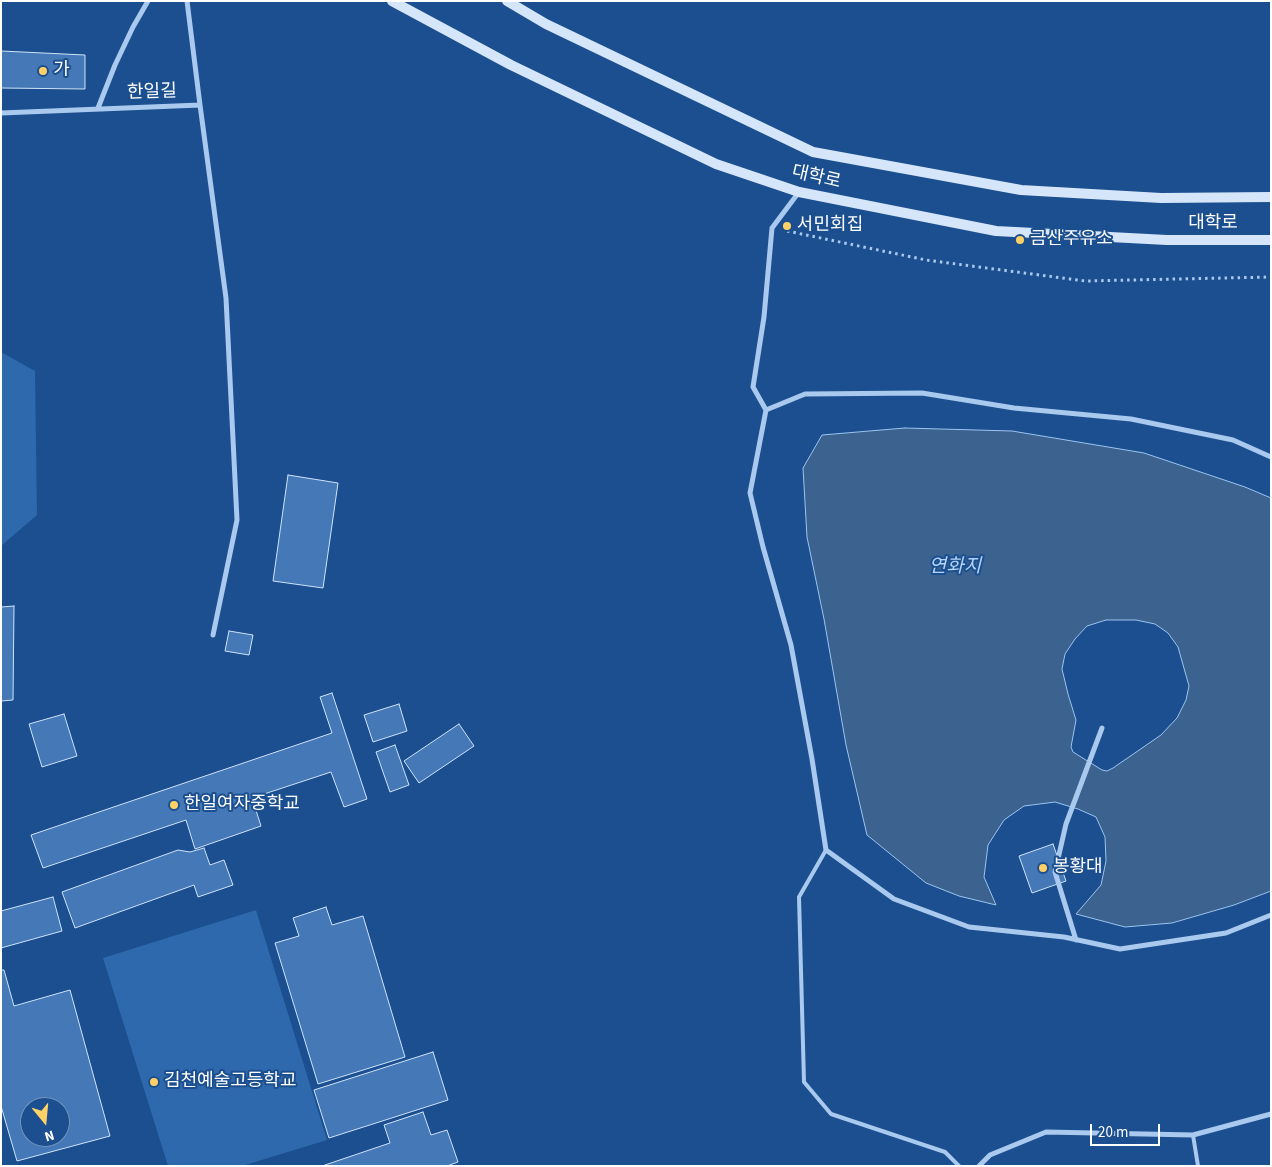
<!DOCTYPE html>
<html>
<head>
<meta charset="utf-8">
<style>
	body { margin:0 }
	#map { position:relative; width:1272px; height:1167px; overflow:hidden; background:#1b4f8f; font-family:"Source Sans 3",sans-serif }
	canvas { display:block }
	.frame { position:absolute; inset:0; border:2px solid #fff; pointer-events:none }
	.north { position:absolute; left:20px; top:1097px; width:50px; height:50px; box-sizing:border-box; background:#1b4f8f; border:1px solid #7695bc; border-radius:50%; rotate:163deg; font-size:14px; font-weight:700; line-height:20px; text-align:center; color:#fff }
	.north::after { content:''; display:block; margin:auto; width:18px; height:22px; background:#ffd166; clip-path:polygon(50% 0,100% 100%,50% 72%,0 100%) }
	.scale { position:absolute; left:1090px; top:1124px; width:70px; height:22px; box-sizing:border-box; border:2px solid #fff; border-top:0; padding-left:6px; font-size:15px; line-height:18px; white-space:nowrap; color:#fff; -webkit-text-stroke:4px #1b4f8f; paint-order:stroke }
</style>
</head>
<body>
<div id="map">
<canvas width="1272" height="1167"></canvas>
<div class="frame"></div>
<div class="north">N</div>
<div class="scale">20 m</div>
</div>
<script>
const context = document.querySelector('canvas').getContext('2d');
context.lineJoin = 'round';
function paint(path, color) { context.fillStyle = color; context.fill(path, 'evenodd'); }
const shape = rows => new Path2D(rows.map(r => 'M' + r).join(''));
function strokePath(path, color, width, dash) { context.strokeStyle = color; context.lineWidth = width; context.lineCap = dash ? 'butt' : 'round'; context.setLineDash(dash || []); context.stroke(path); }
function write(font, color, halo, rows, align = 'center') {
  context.font = font + ' "Source Sans 3","Noto Sans KR",sans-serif'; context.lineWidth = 4; context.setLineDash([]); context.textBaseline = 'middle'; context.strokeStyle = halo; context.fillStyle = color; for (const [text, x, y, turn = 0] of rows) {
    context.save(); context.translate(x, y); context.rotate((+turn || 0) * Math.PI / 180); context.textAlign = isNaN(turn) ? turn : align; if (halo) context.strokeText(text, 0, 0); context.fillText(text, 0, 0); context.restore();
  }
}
paint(shape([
	[1,352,35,371,37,515,1,546],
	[256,910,327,1140,242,1166,168,1166,103,958]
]), '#2e69ad');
const water = shape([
	[905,428,1012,431,1144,453,1245,487,1271,498,1271,891,1234,905,1172,923,1125,927,1076,914,1101,885,1106,861,1105,837,1096,817,1078,809,1055,802,1024,806,1004,820,988,845,984,877,996,905,959,896,926,883,867,835,846,745,824,619,807,537,803,468,822,435,905,428],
	[1106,620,1136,620,1155,624,1168,633,1178,647,1189,686,1186,700,1177,718,1161,735,1113,768,1107,771,1102,770,1073,752,1071,747,1076,720,1068,694,1062,669,1065,654,1075,639,1087,626,1106,620]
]);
paint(water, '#3c6290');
strokePath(water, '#9cc4f0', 1);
const building = shape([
	[1,51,85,55,85,89,1,88,1,51],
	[288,475,338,483,323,588,273,581,288,475],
	[14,606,13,700,1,701,1,607,14,606],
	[229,631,253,635,249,655,225,651,229,631],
	[332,693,367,799,344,807,331,772,252,798,261,826,195,849,186,820,43,868,31,835,332,733,320,697,332,693],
	[399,704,407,731,373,742,364,715,399,704],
	[64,714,77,756,42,767,29,724,64,714],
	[459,724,474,746,419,783,404,761,459,724],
	[395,745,409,785,390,792,376,752,395,745],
	[1053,844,1066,881,1032,893,1019,856,1053,844],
	[204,848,210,865,224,860,233,885,198,897,194,885,75,928,62,892,178,850,190,852,204,848],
	[53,897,62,931,1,948,1,911,53,897],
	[326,907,332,925,363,916,405,1057,318,1084,275,943,299,936,293,918,326,907],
	[1,970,4,970,14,1006,70,990,110,1136,17,1161,1,1106,1,970],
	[30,1107,60,1107,60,1137,30,1137,30,1107],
	[433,1052,448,1100,329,1138,314,1090,433,1052],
	[423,1112,431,1135,447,1130,458,1162,447,1166,322,1166,390,1143,384,1125,423,1112]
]);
paint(building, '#4478b7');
strokePath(building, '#cfe3fa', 1);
strokePath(shape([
	[787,231,926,260,1085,281,1271,277]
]), '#a9c9ee', 3, [2.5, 4]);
strokePath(shape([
	[826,850,799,897,804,1082,831,1114,945,1152,959,1166],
	[1193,1135,1198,1166]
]), '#a9c9ee', 4);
strokePath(shape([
	[200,105,226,298,237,520,213,635],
	[98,108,115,65,133,27,148,1],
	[1,113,200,105,187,1],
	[799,192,772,228,764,317,753,387,766,410,750,493,763,547,791,645,812,759,826,850,894,899,969,927,1064,937,1120,949,1226,933,1271,915],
	[766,410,805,394,922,393,1014,408,1131,419,1233,440,1271,457],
	[1076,940,1055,872,1066,824,1102,728],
	[979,1166,990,1155,1046,1132,1193,1135,1271,1114]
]), '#a9c9ee', 5);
strokePath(shape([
	[392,1,511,65,716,164,799,192,996,231,1167,240,1271,240],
	[507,1,546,24,813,152,1021,190,1161,198,1271,197]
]), '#d6e6fa', 10);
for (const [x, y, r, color] of [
	[43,71,5,"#ffd166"],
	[787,226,5,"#ffd166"],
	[1020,240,5,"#ffd166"],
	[174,805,5,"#ffd166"],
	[1043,868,5,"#ffd166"],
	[154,1082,5,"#ffd166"]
]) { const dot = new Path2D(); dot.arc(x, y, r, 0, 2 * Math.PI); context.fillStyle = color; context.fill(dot); strokePath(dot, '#1b4f8f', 2); }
write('18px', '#fff', '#1b4f8f', [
	["가",53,71],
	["서민회집",797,226],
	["금산주유소",1030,240],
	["한일여자중학교",184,805],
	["봉황대",1053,868],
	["김천예술고등학교",164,1082]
], 'left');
write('18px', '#fff', '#1b4f8f', [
	["한일길",152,93,-2],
	["대학로",816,178,13],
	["대학로",1213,224]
]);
write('italic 19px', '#b5d3f5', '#1b4f8f', [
	["연화지",955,568]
]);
</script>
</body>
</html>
